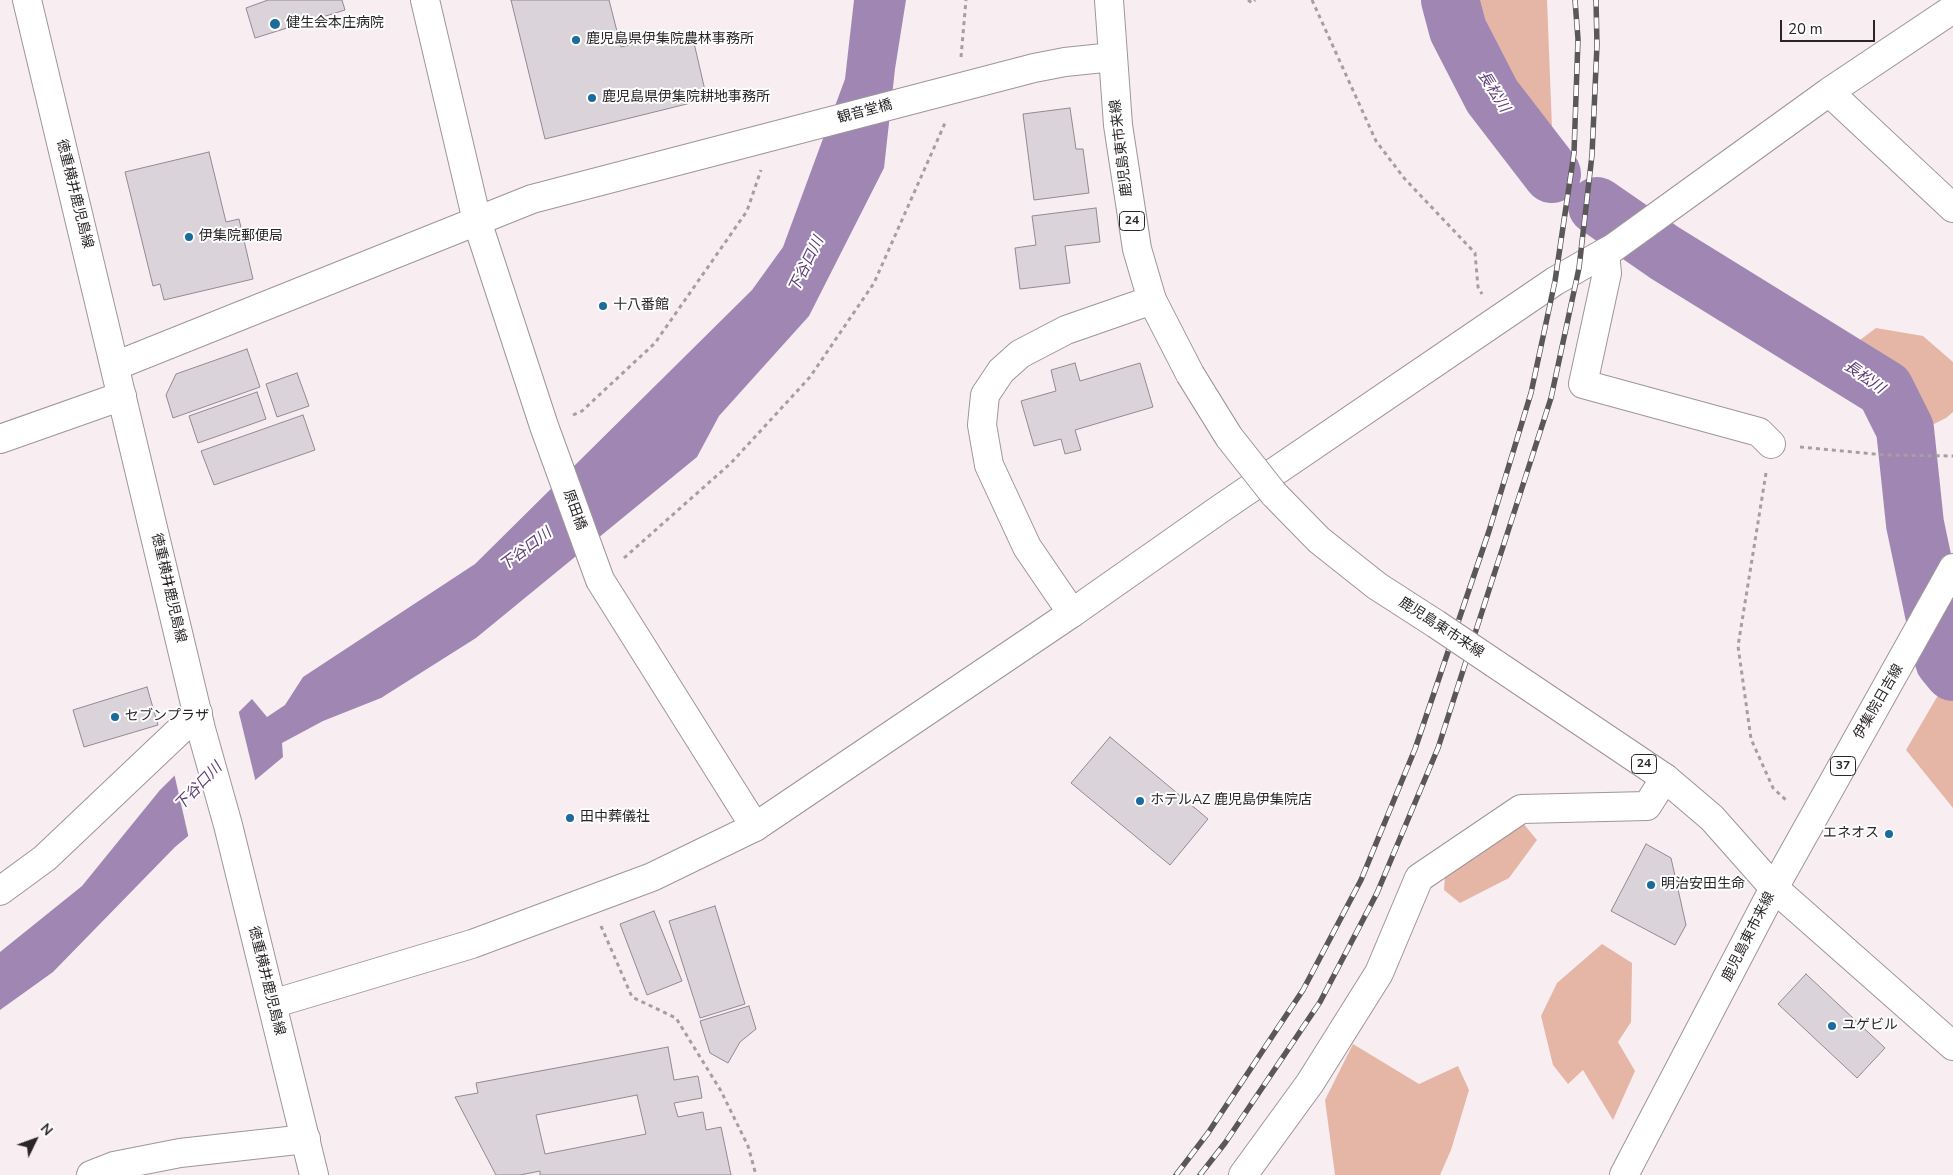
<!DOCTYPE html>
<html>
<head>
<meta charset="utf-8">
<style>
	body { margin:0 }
	#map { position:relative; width:1953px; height:1175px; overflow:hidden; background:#f8edf1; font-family:"Nunito Sans",sans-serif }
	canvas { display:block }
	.north { position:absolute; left:10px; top:1115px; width:50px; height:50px; -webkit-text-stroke:4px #fefefe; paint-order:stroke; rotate:48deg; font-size:14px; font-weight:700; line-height:20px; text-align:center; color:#2a2627 }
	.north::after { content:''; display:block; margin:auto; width:18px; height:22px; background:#2a2627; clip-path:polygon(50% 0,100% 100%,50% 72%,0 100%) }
	.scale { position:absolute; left:1780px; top:20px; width:95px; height:22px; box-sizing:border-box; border:2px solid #2a2627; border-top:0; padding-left:6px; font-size:15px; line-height:18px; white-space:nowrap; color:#2a2627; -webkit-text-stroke:4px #fefefe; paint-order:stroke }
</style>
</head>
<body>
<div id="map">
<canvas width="1953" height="1175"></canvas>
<div class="north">N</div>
<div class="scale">20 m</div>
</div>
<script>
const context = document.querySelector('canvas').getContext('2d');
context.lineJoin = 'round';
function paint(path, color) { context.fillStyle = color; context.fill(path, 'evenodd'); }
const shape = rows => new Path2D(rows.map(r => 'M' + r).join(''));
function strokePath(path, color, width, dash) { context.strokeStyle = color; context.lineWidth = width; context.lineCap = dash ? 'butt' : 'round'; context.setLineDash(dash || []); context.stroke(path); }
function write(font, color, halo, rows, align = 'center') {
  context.font = font + ' "Nunito Sans","Noto Sans JP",sans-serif'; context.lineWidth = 4; context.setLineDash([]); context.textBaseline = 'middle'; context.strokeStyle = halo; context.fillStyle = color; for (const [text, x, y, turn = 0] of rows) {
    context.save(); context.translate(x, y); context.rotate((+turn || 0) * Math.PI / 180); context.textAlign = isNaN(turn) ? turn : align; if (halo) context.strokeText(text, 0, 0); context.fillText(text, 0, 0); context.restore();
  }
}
paint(shape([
	[1471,0,1547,0,1552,128,1494,52],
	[1876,328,1923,336,1953,362,1953,412,1946,418,1920,431,1906,383,1852,346],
	[1944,685,1953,697,1953,808,1906,750],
	[1522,822,1537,840,1509,878,1460,903,1444,890,1445,875],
	[1602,944,1632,963,1631,1022,1618,1042,1635,1071,1613,1120,1583,1070,1568,1084,1553,1065,1541,1016,1557,983],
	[1353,1044,1419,1084,1458,1066,1469,1090,1451,1150,1440,1175,1335,1175,1325,1100]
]), '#e5b6a6');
paint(shape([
	[854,0,906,0,895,69,884,168,809,316,719,416,697,457,476,638,381,698,323,721,282,743,283,757,175,847,53,972,0,1010,0,952,82,886,160,790,252,699,267,717,285,705,303,677,475,564,752,290,783,247,845,79]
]), '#a087b3');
paint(shape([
	[238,709,256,783,189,839,174,773]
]), '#f8edf1');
strokePath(shape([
	[1450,0,1458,30,1492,96,1552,174],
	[1597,206,1665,253,1885,389,1905,429,1915,524,1944,661,1953,672]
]), '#a087b3', 58);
const building = shape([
	[268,0,342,0,345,10,255,38,246,8,268,0],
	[511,0,609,0,621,47,691,30,707,99,545,139,511,0],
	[1070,108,1076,149,1083,149,1089,193,1034,200,1023,114,1070,108],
	[209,152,226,222,239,219,253,279,164,300,160,284,153,286,125,172,209,152],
	[1096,208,1100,242,1065,246,1070,283,1020,289,1015,248,1036,245,1032,216,1096,208],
	[247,349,260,387,173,418,166,395,176,374,247,349],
	[1075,363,1080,381,1140,363,1153,407,1075,430,1081,450,1065,454,1061,439,1034,446,1021,401,1056,391,1051,370,1075,363],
	[297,373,309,406,277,417,266,384,297,373],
	[257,392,266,419,198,443,189,416,257,392],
	[303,415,315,450,214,485,201,451,303,415],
	[147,687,158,725,84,747,73,710,147,687],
	[1110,737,1208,819,1170,865,1071,783,1110,737],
	[1646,844,1671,858,1686,925,1675,945,1611,911,1646,844],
	[715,906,745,1004,700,1018,669,921,715,906],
	[654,911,682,981,647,995,620,924,654,911],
	[1806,974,1885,1048,1857,1078,1778,1004,1806,974],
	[749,1006,756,1029,740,1042,728,1063,710,1053,700,1021,749,1006],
	[668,1047,674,1080,698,1076,702,1098,674,1103,678,1117,703,1112,706,1130,721,1127,731,1175,540,1175,540,1171,520,1175,496,1175,455,1097,478,1093,476,1083,668,1047],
	[637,1095,646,1134,545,1154,536,1115,637,1095]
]);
paint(building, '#dbd3da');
strokePath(building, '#928a90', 1);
const street = shape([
	[425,0,477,221,544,426,600,580,755,827],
	[1829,92,1953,208],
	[1605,253,1607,273,1583,384,1759,432,1771,444],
	[0,439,122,396],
	[1072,613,1220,509,1555,281,1613,248,1829,92,1953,9],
	[0,891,45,858,198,713],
	[91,1175,114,1166,180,1153,306,1139],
	[1243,1175,1310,1083,1379,973,1419,878,1521,809,1647,806,1665,778]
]);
const secondary = shape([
	[27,0,201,729,228,825,314,1175],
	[115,366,532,199,1034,68,1065,62,1113,57],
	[1774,888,1953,1046],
	[272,1004,472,944,652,877,755,827,1072,613,1027,547,989,465,982,425,985,395,1001,371,1020,354,1066,330,1152,300]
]);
const primary = shape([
	[1109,0,1118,125,1137,249,1152,300,1190,374],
	[1274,494,1319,540,1377,586,1436,624],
	[1494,663,1665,778,1712,818,1774,888],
	[1624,1175,1774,888,1953,568]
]);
strokePath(street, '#9f9598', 30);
strokePath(secondary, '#9f9598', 30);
strokePath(primary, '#9f9598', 30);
strokePath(shape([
	[1248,0,1252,3,1255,0],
	[1312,0,1376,141,1404,178,1475,253,1478,287,1482,294],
	[961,57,966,0],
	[573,415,582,411,655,343,747,211,761,170],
	[1800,447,1885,455,1953,456],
	[1766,473,1738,646,1751,739,1773,788,1788,802],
	[624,558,731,463,810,377,874,283,945,123],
	[601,926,632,997,676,1018,721,1091,748,1146,756,1175]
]), '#a69ea1', 3, [4, 4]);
strokePath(street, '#fff', 28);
strokePath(secondary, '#fff', 28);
strokePath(primary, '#fff', 28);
const rail = shape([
	[1176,1175,1208,1133,1303,990,1361,880,1415,749,1489,531,1531,393,1555,281,1574,153,1578,39,1575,0],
	[1200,1175,1225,1143,1320,1002,1377,893,1438,748,1551,398,1579,268,1592,155,1597,45,1596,0]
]);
strokePath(rail, '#5b5657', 5.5);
strokePath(rail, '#fefefe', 4, [11]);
const primaryBridge = shape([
	[1190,374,1229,437,1274,494],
	[1436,624,1494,663]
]);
strokePath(primaryBridge, '#9f9598', 30, []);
strokePath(primaryBridge, '#fff', 28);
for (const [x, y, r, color] of [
	[275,24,6,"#1b6b9d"],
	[576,40,5,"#1b6b9d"],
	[592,98,5,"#1b6b9d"],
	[189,237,5,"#1b6b9d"],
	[603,306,5,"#1b6b9d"],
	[115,717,5,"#1b6b9d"],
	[1140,801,5,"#1b6b9d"],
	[570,818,5,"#1b6b9d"],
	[1889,834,5,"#1b6b9d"],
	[1651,885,5,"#1b6b9d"],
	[1832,1026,5,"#1b6b9d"]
]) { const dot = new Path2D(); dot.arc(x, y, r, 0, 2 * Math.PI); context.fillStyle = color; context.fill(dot); strokePath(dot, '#fefefe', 2); }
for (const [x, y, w] of [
	[1132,221,25],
	[1644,764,25],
	[1843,766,25]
]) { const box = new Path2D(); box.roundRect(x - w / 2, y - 9.5, w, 19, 4); context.fillStyle = '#fefefe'; context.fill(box); strokePath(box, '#2a2627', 1); }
write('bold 12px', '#2a2627', null, [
	["24",1132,221],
	["24",1644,764],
	["37",1843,766]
]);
write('14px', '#2a2627', '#fefefe', [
	["健生会本庄病院",286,24],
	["鹿児島県伊集院農林事務所",586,40],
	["鹿児島県伊集院耕地事務所",602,98],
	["伊集院郵便局",199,237],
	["十八番館",613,306],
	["セブンプラザ",125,717],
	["ホテルAZ 鹿児島伊集院店",1150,801],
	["田中葬儀社",580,818],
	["エネオス",1879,834,"right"],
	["明治安田生命",1661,885],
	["ユゲビル",1842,1026]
], 'left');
write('14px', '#2a2627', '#fefefe', [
	["観音堂橋",865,112,-15],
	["鹿児島東市来線",1122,148,-97],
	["徳重横井鹿児島線",74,194,76],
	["原田橋",574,510,70],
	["徳重横井鹿児島線",168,588,77],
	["鹿児島東市来線",1441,628,33],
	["伊集院日吉線",1879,702,-60],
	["鹿児島東市来線",1749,937,-63],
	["徳重横井鹿児島線",266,981,76]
]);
write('italic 15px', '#5c3b74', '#fefefe', [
	["長松川",1493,92,58],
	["下谷口川",807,265,-64],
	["長松川",1864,378,35],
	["下谷口川",526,550,-37],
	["下谷口川",199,787,-46]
]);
</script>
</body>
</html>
